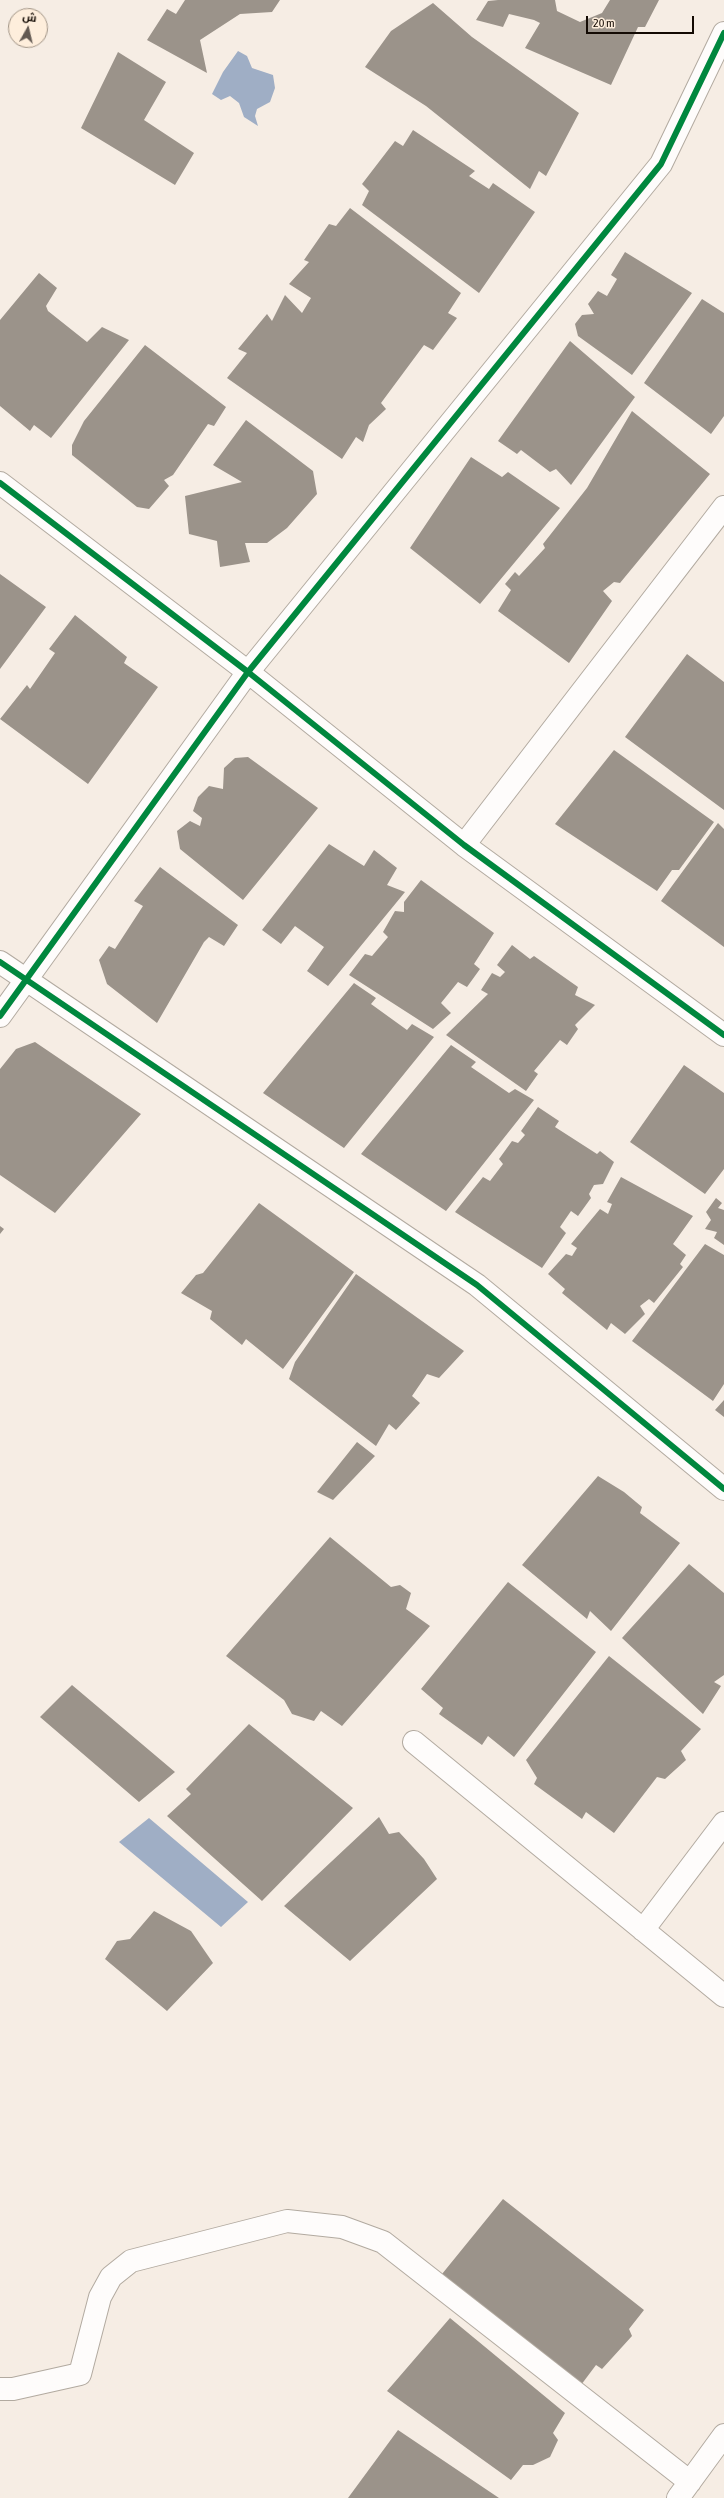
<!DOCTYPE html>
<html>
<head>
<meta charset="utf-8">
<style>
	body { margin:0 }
	#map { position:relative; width:724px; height:2498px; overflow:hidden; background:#f6ede4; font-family:"Asap Condensed",Cairo,sans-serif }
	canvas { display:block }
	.north { position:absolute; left:8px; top:8px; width:40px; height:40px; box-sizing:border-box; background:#feeedc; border:1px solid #a09385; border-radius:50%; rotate:8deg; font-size:11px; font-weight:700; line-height:16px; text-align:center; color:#130a03 }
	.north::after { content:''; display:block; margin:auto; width:14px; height:18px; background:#625952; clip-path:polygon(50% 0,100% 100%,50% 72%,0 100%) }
	.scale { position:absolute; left:586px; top:16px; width:108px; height:18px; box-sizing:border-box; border:2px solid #130a03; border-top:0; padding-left:5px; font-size:12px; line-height:14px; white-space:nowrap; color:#130a03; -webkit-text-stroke:3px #feeedc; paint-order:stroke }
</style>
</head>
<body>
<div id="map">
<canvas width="724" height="2498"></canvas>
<div class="north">ش</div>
<div class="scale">20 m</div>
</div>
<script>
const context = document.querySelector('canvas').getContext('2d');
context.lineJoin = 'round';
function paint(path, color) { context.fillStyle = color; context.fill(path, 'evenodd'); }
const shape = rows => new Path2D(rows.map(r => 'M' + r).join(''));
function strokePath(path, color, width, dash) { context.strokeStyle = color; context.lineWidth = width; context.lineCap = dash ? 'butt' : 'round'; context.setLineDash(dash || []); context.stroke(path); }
paint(shape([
	[238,51,247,56,252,68,273,75,275,88,270,102,257,109,255,116,258,126,244,117,239,103,230,96,221,100,212,94,223,72],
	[149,1818,248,1902,221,1927,119,1842]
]), '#9faec5');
paint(shape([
	[185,0,280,0,272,12,240,14,200,40,207,73,147,40,167,9,176,14],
	[498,0,555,0,557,11,580,22,602,13,610,0,659,0,645,27,638,27,611,85,525,48,540,23,534,20,509,14,503,27,476,20,488,1],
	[433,3,472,37,579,113,546,176,539,171,530,189,426,106,365,67,391,31],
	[118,52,166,82,144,120,194,153,175,185,81,128],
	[413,130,475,171,469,176,489,189,493,183,535,212,479,293,362,205,369,191,362,184,395,141,403,146],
	[350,208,461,293,448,313,457,318,433,350,424,345,381,403,386,409,369,425,363,442,356,437,342,459,227,378,247,353,238,349,267,314,272,321,285,295,302,313,311,298,289,284,309,262,304,260,329,224,336,226],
	[625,252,692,293,632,375,578,336,575,324,582,315,594,314,588,304,598,291,607,296,617,279,611,275],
	[39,273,57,288,46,306,48,311,87,342,102,327,129,340,51,438,34,425,30,431,0,406,0,320],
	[702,299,724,313,724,416,711,434,644,383],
	[570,341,635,397,571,485,556,469,550,472,521,450,517,454,498,441],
	[145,345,226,407,214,426,208,424,173,475,164,480,169,486,149,509,137,507,72,455,72,445,84,421],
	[632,411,710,474,620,583,614,582,603,591,612,601,569,663,498,611,511,590,505,584,515,572,519,576,545,548,543,544,587,488],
	[246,420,313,471,317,494,287,528,267,543,245,543,250,562,220,567,217,541,189,534,185,496,242,482,213,465],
	[471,457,502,477,508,472,560,508,480,604,410,548],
	[0,574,46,607,0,669],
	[75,615,127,657,124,663,158,687,88,784,0,719,27,685,30,689,55,653,49,649],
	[687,654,724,682,724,810,625,737],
	[614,750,714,822,679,870,672,870,657,891,555,824],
	[248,757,318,808,243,900,180,849,177,831,190,821,200,826,202,818,193,811,198,797,209,786,223,789,224,768,235,758],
	[718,823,724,829,724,947,661,901],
	[329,844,364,866,374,850,397,868,387,885,405,892,328,986,307,971,324,947,295,926,281,944,262,930],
	[160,867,238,925,224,946,209,937,204,942,157,1023,107,984,99,960,109,946,115,949,143,906,134,901],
	[421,880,494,933,474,964,480,969,467,987,458,982,441,1003,451,1013,433,1029,349,975,365,954,372,956,388,937,383,932,395,911,404,912,404,902],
	[512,945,530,959,534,956,578,987,575,995,595,1005,575,1025,578,1029,567,1045,560,1040,534,1071,538,1074,526,1091,446,1035,488,994,481,990,492,973,500,977,505,972,497,965],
	[354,983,376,998,371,1004,407,1030,412,1024,434,1037,344,1148,263,1093],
	[35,1042,141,1114,55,1213,0,1175,0,1069,16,1049],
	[451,1045,476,1062,471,1067,509,1093,515,1089,534,1100,446,1211,361,1154],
	[684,1065,724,1093,724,1169,705,1194,630,1142],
	[538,1107,559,1121,555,1127,597,1154,600,1151,614,1162,603,1184,594,1185,589,1194,591,1198,578,1216,571,1211,560,1227,566,1233,542,1268,455,1212,483,1177,490,1181,503,1164,499,1159,512,1141,518,1143,525,1135,521,1131],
	[621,1177,693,1216,673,1244,686,1255,680,1264,683,1267,654,1303,649,1299,640,1306,645,1314,625,1334,611,1323,607,1330,562,1293,565,1289,548,1274,566,1254,572,1256,577,1248,571,1244,600,1209,608,1214,612,1204,607,1202],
	[716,1198,722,1203,718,1208,724,1210,724,1245,714,1238,717,1232,705,1229,711,1220,706,1212],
	[259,1203,354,1272,283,1369,246,1339,242,1345,210,1319,212,1311,181,1293,196,1275,203,1273],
	[0,1226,4,1229,0,1234],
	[705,1244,724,1255,724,1384,713,1401,632,1341],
	[356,1274,464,1351,439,1378,427,1374,412,1396,420,1403,396,1430,389,1424,376,1446,289,1379,295,1362],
	[724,1400,724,1417,715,1410],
	[357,1442,375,1456,333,1500,317,1492],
	[598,1476,624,1492,642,1507,640,1513,680,1543,611,1631,590,1611,587,1619,522,1565],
	[330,1537,391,1587,400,1585,411,1593,406,1609,430,1626,342,1726,321,1711,314,1721,292,1714,284,1700,226,1656],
	[689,1564,724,1593,724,1675,714,1682,721,1686,703,1714,622,1638],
	[508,1582,596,1652,514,1757,488,1736,482,1745,439,1714,443,1708,421,1689],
	[609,1656,701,1729,681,1751,686,1760,665,1779,657,1777,614,1833,586,1812,582,1819,534,1784,537,1778,526,1760],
	[72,1685,175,1772,139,1802,40,1717],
	[249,1724,353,1808,262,1901,167,1816,191,1794,186,1789],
	[379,1817,389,1834,399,1832,424,1859,437,1879,350,1961,284,1906],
	[154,1911,191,1931,213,1963,167,2011,105,1959,117,1941,130,1939],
	[503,2199,644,2310,629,2329,632,2336,602,2369,596,2365,581,2385,442,2274],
	[450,2318,565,2413,553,2433,558,2440,550,2457,533,2465,523,2465,511,2480,387,2391],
	[398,2430,499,2498,348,2498]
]), '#9b938a');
const minor = shape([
	[0,483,248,672,464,845,724,1035],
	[464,845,724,507],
	[0,962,477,1285,724,1489],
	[0,1016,248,672,661,164,724,33],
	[414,1742,724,1996],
	[643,1930,724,1823],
	[0,2389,13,2389,80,2374,100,2297,111,2277,131,2261,287,2221,342,2227,383,2242,690,2482],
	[678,2498,724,2435]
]);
strokePath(minor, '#b2aaa0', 24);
strokePath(minor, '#fefcfb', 22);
strokePath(shape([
	[0,483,248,672,464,845,724,1035],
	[0,962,477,1285,724,1489],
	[0,1016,248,672,661,164,724,33]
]), '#00873e', 6);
</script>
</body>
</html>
